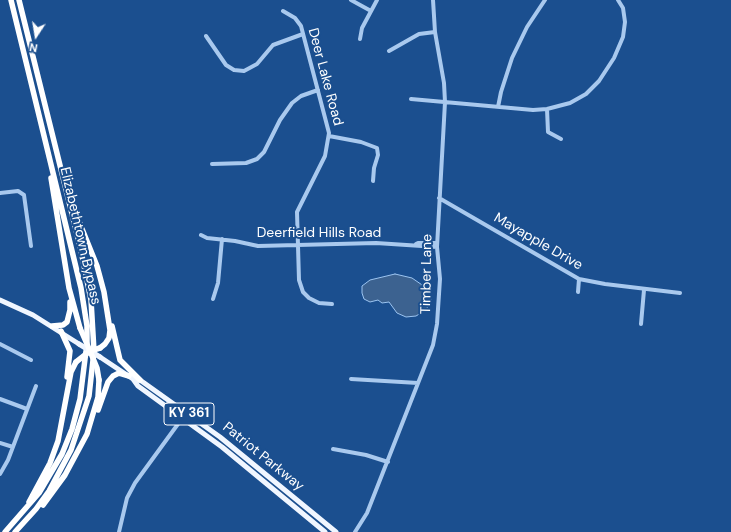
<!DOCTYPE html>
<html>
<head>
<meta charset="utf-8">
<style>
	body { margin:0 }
	#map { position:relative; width:731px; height:532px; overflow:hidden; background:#1b4f8f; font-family:"DM Sans",sans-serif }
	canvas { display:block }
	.north { position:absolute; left:16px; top:16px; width:40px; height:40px; -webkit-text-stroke:3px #1b4f8f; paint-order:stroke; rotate:192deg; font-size:11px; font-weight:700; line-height:16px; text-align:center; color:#fff }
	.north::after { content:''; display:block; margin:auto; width:14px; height:18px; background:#fff; clip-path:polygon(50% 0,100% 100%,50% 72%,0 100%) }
</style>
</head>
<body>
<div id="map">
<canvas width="731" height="532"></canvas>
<div class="north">N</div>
</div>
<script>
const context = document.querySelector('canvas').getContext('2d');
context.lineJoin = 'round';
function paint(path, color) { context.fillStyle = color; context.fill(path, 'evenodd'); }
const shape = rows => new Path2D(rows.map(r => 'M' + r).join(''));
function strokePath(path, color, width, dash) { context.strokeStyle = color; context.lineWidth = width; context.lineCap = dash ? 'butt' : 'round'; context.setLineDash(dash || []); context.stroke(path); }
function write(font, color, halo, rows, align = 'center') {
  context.font = font + ' "DM Sans",sans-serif'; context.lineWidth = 4; context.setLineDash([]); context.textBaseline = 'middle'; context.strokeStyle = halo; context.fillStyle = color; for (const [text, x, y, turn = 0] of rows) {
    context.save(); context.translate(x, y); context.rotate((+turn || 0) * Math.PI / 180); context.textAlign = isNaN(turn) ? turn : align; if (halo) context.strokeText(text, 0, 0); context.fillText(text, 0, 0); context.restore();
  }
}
const water = shape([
	[395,274,412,278,425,287,429,292,431,300,426,310,416,316,406,317,397,313,389,302,382,303,378,300,370,302,364,299,362,293,362,286,370,280,395,274]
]);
paint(water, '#3c6290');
strokePath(water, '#9cc4f0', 1);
strokePath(shape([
	[351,0,371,11],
	[283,11,295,18,301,26,329,133,325,156,297,212,299,280,303,292,309,298,319,303,332,304],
	[206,36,226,65,234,70,244,71,257,64,273,45,303,34],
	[360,39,362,28,377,0],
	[389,51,419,34,435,32],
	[411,99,533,110,547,109,570,103,586,94,599,81,614,58,623,37,625,22,623,8,618,0],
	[498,107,501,92,512,58,527,27,545,0],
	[547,109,548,132,561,139],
	[329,136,361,142,377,148,378,155,374,168,373,181],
	[212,164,246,163,257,159,264,152,280,120,292,103,301,96,318,90],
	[0,193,18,191,24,195,31,246],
	[439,198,579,279,605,284,680,293],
	[201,235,207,238,235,241,258,246,376,243,437,247],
	[416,244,418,243,437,243],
	[578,292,579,279],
	[213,299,218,283,222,239],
	[641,324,644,290],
	[0,344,31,360],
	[351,379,418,383],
	[0,399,27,409],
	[0,443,13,447],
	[333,449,366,455,388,462],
	[0,474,8,460,36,386],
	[119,532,127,498,135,483,186,413],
	[355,532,367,513,433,345,437,324,440,279,437,247,445,102,444,83,435,32,433,0]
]), '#a9c9ee', 4);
strokePath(shape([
	[0,300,33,315,79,344],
	[100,357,133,379,140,380,220,437,336,532],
	[133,379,138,386,222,447,325,532]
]), '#f0f6ff', 5);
strokePath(shape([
	[11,0,81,288,87,326,87,343],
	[51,178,69,288,80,328],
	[74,209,97,266,104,292,110,330,109,338,105,344,100,348],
	[52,326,63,325,67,322,70,310,70,302],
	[112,326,120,360,140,380],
	[61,331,70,351,67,377],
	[98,410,108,382,113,376,119,373,129,376],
	[29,502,50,463,58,441,71,372,76,362],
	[43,505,65,475,87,434,98,397,99,380],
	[5,532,39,493,62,454,72,429,80,399,86,351],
	[15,532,36,509,49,491,71,450,89,396,94,351,91,300,80,246,19,0]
]), '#fff', 5.5);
strokePath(shape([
	[79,344,100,357]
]), '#f0f6ff', 5);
strokePath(shape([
	[80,328,90,351,100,348],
	[76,362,90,351,97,368,99,380]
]), '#fff', 5.5);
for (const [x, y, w] of [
	[189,414,50]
]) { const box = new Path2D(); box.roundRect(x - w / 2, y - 11, w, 22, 3); context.fillStyle = '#1b4f8f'; context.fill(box); strokePath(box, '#fff', 1); }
write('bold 13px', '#fff', null, [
	["KY 361",189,414]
]);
write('14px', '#fff', '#1b4f8f', [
	["Deer Lake Road",325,77,75],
	["Deerfield Hills Road",319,233],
	["Elizabethtown Bypass",80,236,77],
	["Mayapple Drive",538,242,30],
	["Timber Lane",427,274,-89],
	["Patriot Parkway",263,457,39]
]);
</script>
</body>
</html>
